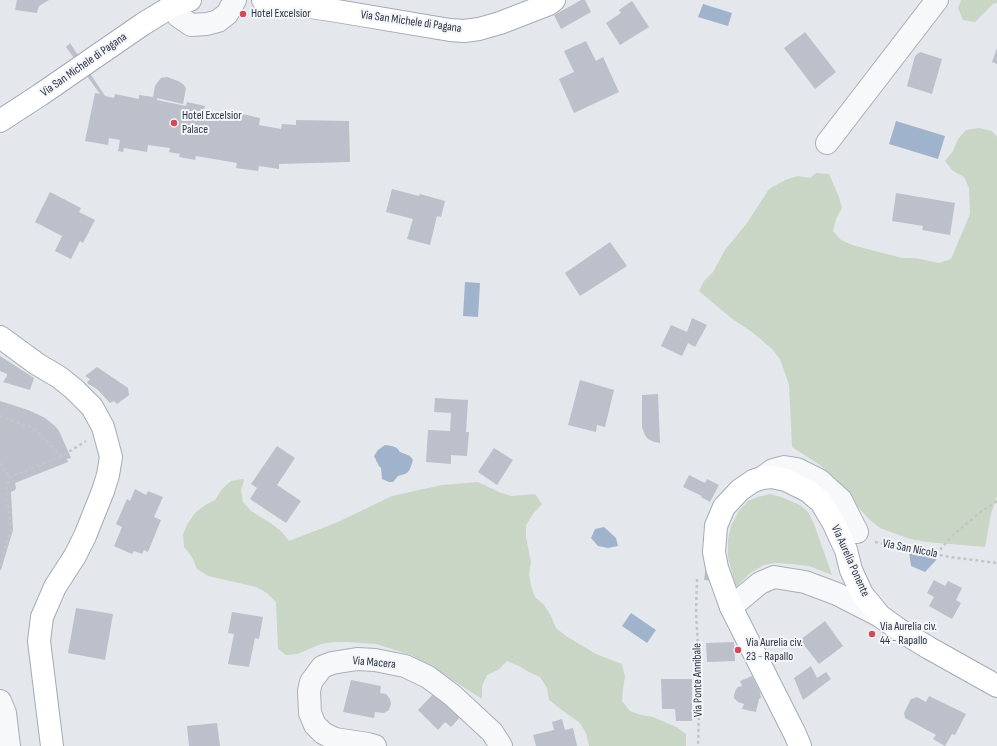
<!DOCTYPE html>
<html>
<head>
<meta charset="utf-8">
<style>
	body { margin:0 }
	canvas { display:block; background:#e4e7ec }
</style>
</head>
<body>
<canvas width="997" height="746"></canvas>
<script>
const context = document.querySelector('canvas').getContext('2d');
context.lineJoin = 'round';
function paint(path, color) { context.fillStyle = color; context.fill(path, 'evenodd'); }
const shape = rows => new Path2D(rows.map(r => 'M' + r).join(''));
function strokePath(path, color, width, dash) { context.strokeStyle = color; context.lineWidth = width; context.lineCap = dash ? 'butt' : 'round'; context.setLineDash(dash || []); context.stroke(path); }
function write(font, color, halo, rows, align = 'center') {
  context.font = font + ' "Sofia Sans Condensed",sans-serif'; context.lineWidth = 4; context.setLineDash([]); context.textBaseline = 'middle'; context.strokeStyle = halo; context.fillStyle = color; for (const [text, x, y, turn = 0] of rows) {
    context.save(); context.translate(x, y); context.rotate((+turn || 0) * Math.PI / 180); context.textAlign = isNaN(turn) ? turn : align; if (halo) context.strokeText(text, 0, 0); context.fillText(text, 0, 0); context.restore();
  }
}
paint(shape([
	[961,0,997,0,997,3,993,4,975,22,963,20,958,8],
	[979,128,992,131,997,137,997,496,991,514,985,547,927,542,910,539,880,528,870,520,853,502,837,480,820,465,792,447,789,385,780,359,772,349,752,332,731,318,699,291,704,281,713,272,725,250,747,223,769,189,785,180,798,176,810,178,816,173,829,174,839,197,842,208,836,219,833,231,841,240,852,245,902,258,915,258,939,263,951,259,970,214,969,188,964,177,953,171,945,161,953,151,958,139,966,130],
	[243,479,244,480,241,490,243,502,251,511,272,524,282,532,289,541,338,522,392,496,442,485,478,482,499,492,511,496,535,494,542,504,533,514,526,525,526,537,531,562,529,574,531,586,535,597,544,605,551,616,556,628,566,636,596,654,622,664,625,676,623,689,622,701,630,711,641,715,653,717,676,727,686,734,686,746,589,746,586,733,580,723,559,708,549,700,547,688,540,677,529,672,519,666,507,661,498,670,487,675,482,686,482,699,457,683,411,655,376,644,347,642,334,642,321,644,309,649,298,654,286,655,278,649,276,602,267,593,256,587,208,576,197,569,192,557,184,547,183,534,188,523,195,513,205,505,215,500,222,489,231,481],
	[770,494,781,497,800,505,808,512,814,524,832,575,809,566,791,564,775,563,764,565,750,573,736,587,728,558,728,539,731,526,739,511,748,501,758,497]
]), '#c9d6c5');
paint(shape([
	[703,4,732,13,728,26,698,17],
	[896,121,945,136,938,159,889,144],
	[465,282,480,283,478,317,463,316],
	[385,445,392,446,397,448,400,452,410,456,413,460,410,469,408,472,405,474,398,476,393,482,389,482,382,479,381,468,379,466,374,456,378,450],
	[604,527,616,538,618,546,608,548,598,546,591,538,595,529],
	[909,552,938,558,925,572,911,566],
	[631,613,656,630,647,643,622,626]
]), '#9fb4cc');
paint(shape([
	[17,0,49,0,39,6,37,13,15,10],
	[581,0,585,0,591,12,561,29,554,15,576,3],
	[632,1,649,27,620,45,606,23,621,13,619,10],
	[805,32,836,72,815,89,784,48],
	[586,41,596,61,603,57,619,92,574,113,559,79,574,72,564,51],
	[70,43,105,96,114,98,115,94,139,99,139,95,153,97,155,86,157,83,161,78,167,77,178,81,183,84,186,88,183,104,157,98,157,100,186,106,187,102,205,106,203,115,236,121,238,113,260,118,259,125,281,129,282,124,296,125,296,120,349,121,350,162,279,164,279,169,259,166,258,171,236,168,237,163,196,156,195,160,179,157,180,154,169,152,170,148,148,145,147,152,124,148,123,152,118,151,120,140,109,138,108,145,85,141,95,93,100,94,66,47],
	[997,48,997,64,992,62],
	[920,52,942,59,932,94,907,86,915,56],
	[392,189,419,196,420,194,445,201,441,217,437,216,430,245,407,239,413,219,386,212],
	[50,192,81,208,79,212,95,220,83,243,80,241,71,259,55,251,62,236,35,222],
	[896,193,955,203,950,235,922,230,923,226,892,221],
	[610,242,627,266,580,296,565,273],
	[692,318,707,325,695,347,688,343,682,356,661,346,671,325,687,332],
	[0,356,34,378,30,390,3,382,7,376,7,374,0,371],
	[97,367,128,388,129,395,117,404,114,401,110,403,98,390,87,383,90,379,85,376],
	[580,380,614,390,605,427,597,425,596,432,568,425],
	[658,394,660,443,654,442,648,439,645,435,642,427,642,395],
	[435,398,468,400,466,432,469,432,467,456,451,455,451,464,426,462,428,430,450,431,451,413,434,412],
	[0,401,28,410,37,414,45,418,55,426,59,431,71,458,67,459,68,462,15,483,16,488,15,490,11,492,13,530,1,570,0,570],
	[277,446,295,458,277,485,301,501,286,523,250,499,257,488,251,484],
	[494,448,513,460,497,485,478,472],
	[689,475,705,483,707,479,719,485,710,502,701,497,702,496,683,487],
	[135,489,146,495,148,491,163,497,154,517,161,520,148,552,144,550,142,554,134,551,132,554,114,546,122,527,116,524,127,499,130,501],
	[706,564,713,581,704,580],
	[934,580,945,586,948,581,962,588,956,600,961,603,952,619,929,606,934,597,927,593],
	[76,608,113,614,105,660,68,653],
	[232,612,263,617,259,639,255,638,249,667,228,664,234,634,228,633],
	[825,621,843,646,819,664,800,640],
	[734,642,735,661,707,662,706,643],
	[811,666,817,678,826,672,831,679,803,700,794,678],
	[752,676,760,692,761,698,759,699,756,712,742,709,744,704,738,702,734,698,734,695,736,689,738,687,742,686,740,681],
	[661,679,692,679,692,721,676,721,675,709,662,709],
	[351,680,381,686,380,693,386,694,390,699,391,704,389,710,384,713,375,712,374,718,343,712],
	[435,692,461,716,451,727,445,722,438,730,418,710],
	[929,696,966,714,955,735,952,734,945,746,933,739,936,735,905,718,904,713,911,699,917,697,926,702],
	[562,719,565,730,573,728,577,746,536,746,533,735,554,730,552,722],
	[217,723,220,746,189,746,187,726]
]), '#bbc0ca');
const minor = shape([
	[176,0,174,5,178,16,191,25,207,24,218,21,227,14,235,0],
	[827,143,937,0],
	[762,478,773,470,784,467,797,469,819,480,841,500,857,532],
	[731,607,760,583,774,577,805,582,837,594,880,616],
	[0,701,5,713,9,746],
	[375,746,368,744,335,739,323,733,315,725,310,713,309,691,311,682,322,667,332,663,357,659,375,660,405,666,428,677,452,695,492,732,501,746]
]);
const major = shape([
	[263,0,331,10,450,30,464,31,479,29,500,23,549,4,554,0],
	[0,121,40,95,143,24,174,5,190,0],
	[0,337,37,364,59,377,74,389,92,407,103,427,111,457,108,475,103,491,85,536,75,556,55,587,42,617,39,641,52,746],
	[800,746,795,734,731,607,717,568,714,552,716,526,724,507,740,490,753,481,762,478,772,477,786,480,808,491,821,502,833,522,846,550,851,570,862,594,880,616,901,631,929,648,997,686]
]);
strokePath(minor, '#a9aeb7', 24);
strokePath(major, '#a3abb8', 24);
strokePath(shape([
	[0,416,33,428,62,456],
	[0,463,10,477],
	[875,542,950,557,997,563],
	[936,554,954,534,982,511,997,501],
	[0,566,11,528,6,490,10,477,62,456,86,441],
	[697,579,696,613,700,679,698,746]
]), '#c2c5cb', 2.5, [3, 3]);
strokePath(minor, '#f7f8fa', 22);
strokePath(major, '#fff', 22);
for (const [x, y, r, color] of [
	[243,14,4,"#d1495b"],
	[174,123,4,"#d1495b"],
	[872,634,4,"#d1495b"],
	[738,650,4,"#d1495b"]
]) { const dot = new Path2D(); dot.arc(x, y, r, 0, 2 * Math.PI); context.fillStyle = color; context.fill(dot); strokePath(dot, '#f4f6f9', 1.5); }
write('12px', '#2b3445', '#f4f6f9', [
	["Hotel Excelsior",251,14],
	["Hotel Excelsior",182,116],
	["Palace",182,130],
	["Via Aurelia civ.",880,627],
	["44 - Rapallo",880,641],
	["Via Aurelia civ.",746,643],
	["23 - Rapallo",746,657]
], 'left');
write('12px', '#2b3445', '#f4f6f9', [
	["Via San Michele di Pagana",411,22,8],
	["Via San Michele di Pagana",84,65,-35],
	["Via San Nicola",910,549,11],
	["Via Aurelia Ponente",850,561,66],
	["Via Macera",374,663,5],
	["Via Ponte Annibale",698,680,-91]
]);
</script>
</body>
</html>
